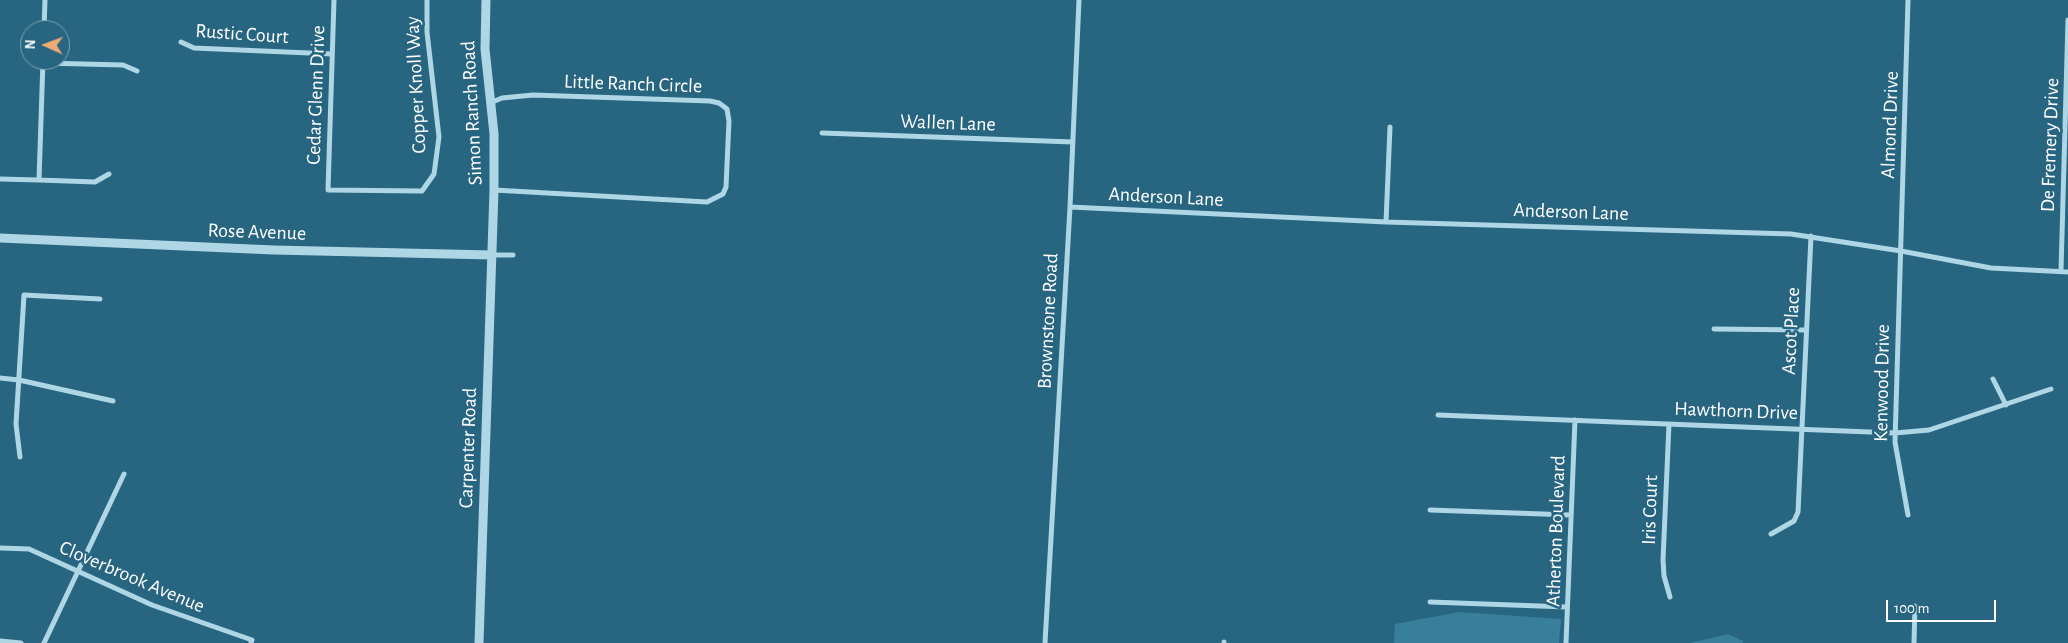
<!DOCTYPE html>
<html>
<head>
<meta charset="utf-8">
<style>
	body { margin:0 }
	#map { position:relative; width:2068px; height:643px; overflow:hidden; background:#276580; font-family:"Alegreya Sans",sans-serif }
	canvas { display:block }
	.north { position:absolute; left:20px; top:20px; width:50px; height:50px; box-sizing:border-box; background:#276580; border:1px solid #7da3b3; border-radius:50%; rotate:272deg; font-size:14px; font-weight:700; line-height:20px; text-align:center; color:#fff }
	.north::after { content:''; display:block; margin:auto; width:18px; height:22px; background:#edaa74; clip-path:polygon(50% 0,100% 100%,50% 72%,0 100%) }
	.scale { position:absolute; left:1886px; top:600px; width:110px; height:22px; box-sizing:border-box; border:2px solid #fff; border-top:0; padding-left:6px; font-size:15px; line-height:18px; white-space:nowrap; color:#fff; -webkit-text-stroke:4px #276580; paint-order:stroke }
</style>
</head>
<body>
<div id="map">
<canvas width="2068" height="643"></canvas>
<div class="north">N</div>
<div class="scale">100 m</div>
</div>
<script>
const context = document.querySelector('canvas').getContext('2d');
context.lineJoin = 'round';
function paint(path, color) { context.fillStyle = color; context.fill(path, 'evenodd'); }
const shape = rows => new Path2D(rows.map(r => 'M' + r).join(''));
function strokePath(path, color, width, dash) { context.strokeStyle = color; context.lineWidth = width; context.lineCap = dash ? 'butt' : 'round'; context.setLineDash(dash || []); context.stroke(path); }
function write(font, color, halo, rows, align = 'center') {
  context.font = font + ' "Alegreya Sans",sans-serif'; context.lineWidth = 5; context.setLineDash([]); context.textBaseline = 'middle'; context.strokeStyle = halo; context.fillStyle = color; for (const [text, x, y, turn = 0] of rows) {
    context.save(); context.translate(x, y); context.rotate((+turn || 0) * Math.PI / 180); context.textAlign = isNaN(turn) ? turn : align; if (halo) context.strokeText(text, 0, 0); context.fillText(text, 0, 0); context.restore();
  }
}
paint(shape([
	[1459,612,1561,619,1559,643,1394,643,1395,624],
	[1728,634,1743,641,1743,643,1690,643]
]), '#387f9b');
strokePath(shape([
	[334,0,328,190,422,191,434,174,439,137,427,32,427,0],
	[44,30,45,0],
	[181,42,194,48,332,54],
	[43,63,123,65,137,71],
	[490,103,502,98,533,95,710,101,719,103,727,109,729,121,726,187,723,194,707,202,494,190],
	[822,133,1073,142],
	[0,179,39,180,43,60],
	[39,180,95,182,109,174],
	[1070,207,1386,222,1791,234,1901,251,1991,268,2068,272],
	[1386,222,1390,127],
	[492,255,513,255],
	[2061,271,2068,20],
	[1714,329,1806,330],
	[0,378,19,380,113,401],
	[1993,379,2006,405],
	[1438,415,1895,433,1929,430,2051,389],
	[1669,424,1663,560,1664,576,1670,597],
	[20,457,16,424,24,295,100,299],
	[1430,510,1571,515],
	[1908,515,1895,442,1908,0],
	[1771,534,1794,521,1798,512,1811,236],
	[0,548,29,549,152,605,252,640,251,643],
	[1430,602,1567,607],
	[0,641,21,643],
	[44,643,124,474],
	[1045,643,1070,207,1079,0],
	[1224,643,1224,642],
	[1566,643,1575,420],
	[1914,643,1915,606]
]), '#aed6e5', 5);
strokePath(shape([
	[0,238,274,250,492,255],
	[479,643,494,190,494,134,485,49,486,0]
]), '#aed6e5', 9);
write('20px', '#fff', '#276580', [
	["Rustic Court",242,34,4],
	["Little Ranch Circle",633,84,2],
	["Copper Knoll Way",416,85,-93],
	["Cedar Glenn Drive",316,95,-88],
	["Simon Ranch Road",472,113,-93],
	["Wallen Lane",948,123,2],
	["Almond Drive",1890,125,-88],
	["De Fremery Drive",2050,145,-88],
	["Anderson Lane",1166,197,3],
	["Anderson Lane",1571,212,2],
	["Rose Avenue",257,232,2],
	["Brownstone Road",1048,321,-87],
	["Ascot Place",1791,331,-87],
	["Kenwood Drive",1882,383,-89],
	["Hawthorn Drive",1736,411,2],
	["Carpenter Road",468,448,-88],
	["Iris Court",1650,510,-88],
	["Atherton Boulevard",1556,531,-88],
	["Cloverbrook Avenue",132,577,23]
]);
</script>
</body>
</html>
